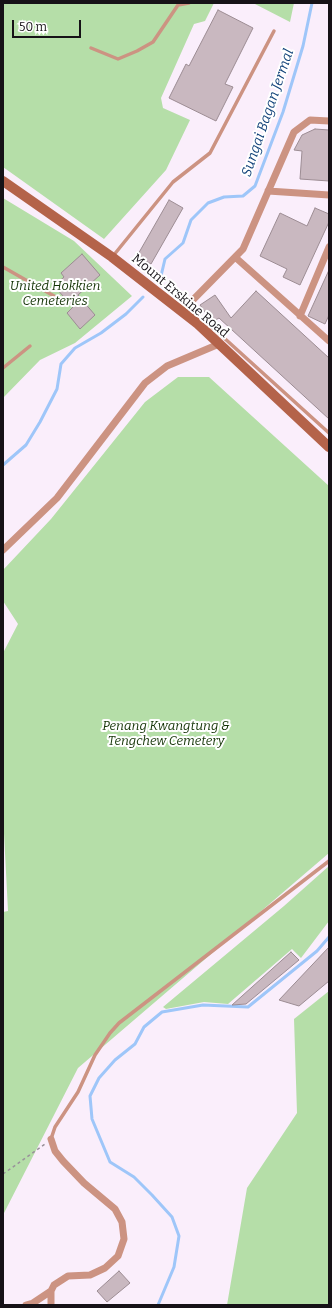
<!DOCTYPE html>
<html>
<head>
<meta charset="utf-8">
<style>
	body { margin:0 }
	#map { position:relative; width:332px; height:1308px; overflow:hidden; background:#faeefb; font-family:Bitter,serif }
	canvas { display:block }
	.frame { position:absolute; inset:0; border:4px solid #161217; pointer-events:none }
	.scale { position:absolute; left:12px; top:20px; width:69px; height:18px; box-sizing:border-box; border:2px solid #161217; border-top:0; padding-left:5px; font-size:12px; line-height:14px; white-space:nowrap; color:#161217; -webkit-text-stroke:3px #fff; paint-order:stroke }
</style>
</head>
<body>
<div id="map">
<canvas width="332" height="1308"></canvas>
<div class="frame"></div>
<div class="scale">50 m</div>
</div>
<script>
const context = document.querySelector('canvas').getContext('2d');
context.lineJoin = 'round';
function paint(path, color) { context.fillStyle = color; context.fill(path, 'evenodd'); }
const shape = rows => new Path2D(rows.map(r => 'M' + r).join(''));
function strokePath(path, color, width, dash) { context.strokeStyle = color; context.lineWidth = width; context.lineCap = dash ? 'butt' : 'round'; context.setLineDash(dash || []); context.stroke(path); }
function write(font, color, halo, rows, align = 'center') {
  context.font = font + ' Bitter,serif'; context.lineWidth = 4; context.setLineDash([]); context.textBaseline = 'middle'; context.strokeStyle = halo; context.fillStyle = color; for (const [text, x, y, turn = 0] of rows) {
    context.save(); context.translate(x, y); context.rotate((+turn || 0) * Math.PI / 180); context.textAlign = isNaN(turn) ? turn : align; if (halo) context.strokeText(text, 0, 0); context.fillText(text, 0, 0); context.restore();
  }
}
paint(shape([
	[3,3,214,3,205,21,194,24,161,98,163,108,190,120,166,170,104,239,3,167],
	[253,3,294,3,290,22],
	[3,198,74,241,132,296,75,343,40,360,3,398],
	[178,377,209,377,329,486,329,853,78,1068,3,1215,3,912,8,911,3,814,3,653,18,624,3,601,3,570,51,519,145,402],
	[329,866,329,921,301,958,292,949,228,1004,204,1002,166,1009,163,1007,284,906],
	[329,991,329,1305,227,1305,247,1188,297,1113,294,1019]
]), '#b5dea8');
strokePath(shape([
	[161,276,165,259,183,243,191,220,208,203,224,197,243,196,255,186,283,112,303,46,312,3],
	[3,465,26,445,40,422,57,389,61,364,75,348,101,333,126,314,143,297],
	[158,1305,174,1267,179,1236,172,1217,152,1195,134,1177,110,1162,92,1119,90,1096,99,1078,115,1060,135,1044,144,1027,162,1012,203,1005,248,1007,317,951,329,937]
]), '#9ec6f9', 3);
const building = shape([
	[218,10,253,28,225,84,233,87,216,121,169,98,186,64,189,66,218,10],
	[315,129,329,130,329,181,300,179,302,151,294,150,302,135,315,129],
	[169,200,183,208,151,264,137,256,169,200],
	[315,208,329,214,329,222,300,285,283,277,287,269,260,256,280,213,307,226,315,208],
	[82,254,100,275,78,295,95,315,80,329,67,313,73,307,54,286,64,277,61,273,82,254],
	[329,270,329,315,325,324,308,316,329,270],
	[256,291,329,358,329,419,219,318,212,322,200,305,215,295,231,318,256,291],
	[329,947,329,981,299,1006,279,1000,329,947],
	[291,952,299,960,246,1004,232,1005,291,952],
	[119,1271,130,1283,107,1302,97,1291,119,1271]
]);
paint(building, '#c9b8c0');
strokePath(building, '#9c8c93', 1);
strokePath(shape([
	[3,1174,45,1144]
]), '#99919a', 1.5, [3, 3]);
strokePath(shape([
	[91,48,118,59,137,51,153,42,178,5,189,3],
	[113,256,173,182,210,153,274,31],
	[3,267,61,300],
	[205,326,212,327,329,433],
	[3,368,30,346],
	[51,1139,55,1127,78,1092,95,1055,110,1033,119,1023,329,861]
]), '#cc9382', 3.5);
strokePath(shape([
	[268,191,329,195],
	[235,257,329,341],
	[182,311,243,249,294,132,310,120,329,121],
	[300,316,329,247],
	[3,550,57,498,145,383,167,366,219,344],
	[51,1139,55,1151,63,1161,84,1183,115,1209,122,1222,124,1239,118,1256,105,1268,90,1275,68,1276,54,1285,51,1291,51,1305],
	[26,1305,33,1303,51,1291]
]), '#cc9382', 7);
strokePath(shape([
	[3,181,112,257,198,324,329,447]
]), '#b4634a', 10);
write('italic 13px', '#133305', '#fff', [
	["United Hokkien",55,286],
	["Cemeteries",55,301],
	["Penang Kwangtung &",166,726],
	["Tengchew Cemetery",166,741]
]);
write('13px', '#161217', '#fff', [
	["Mount Erskine Road",180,296,40]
]);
write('italic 14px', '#114279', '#fff', [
	["Sungai Bagan Jermal",268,113,-71]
]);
</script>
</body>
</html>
